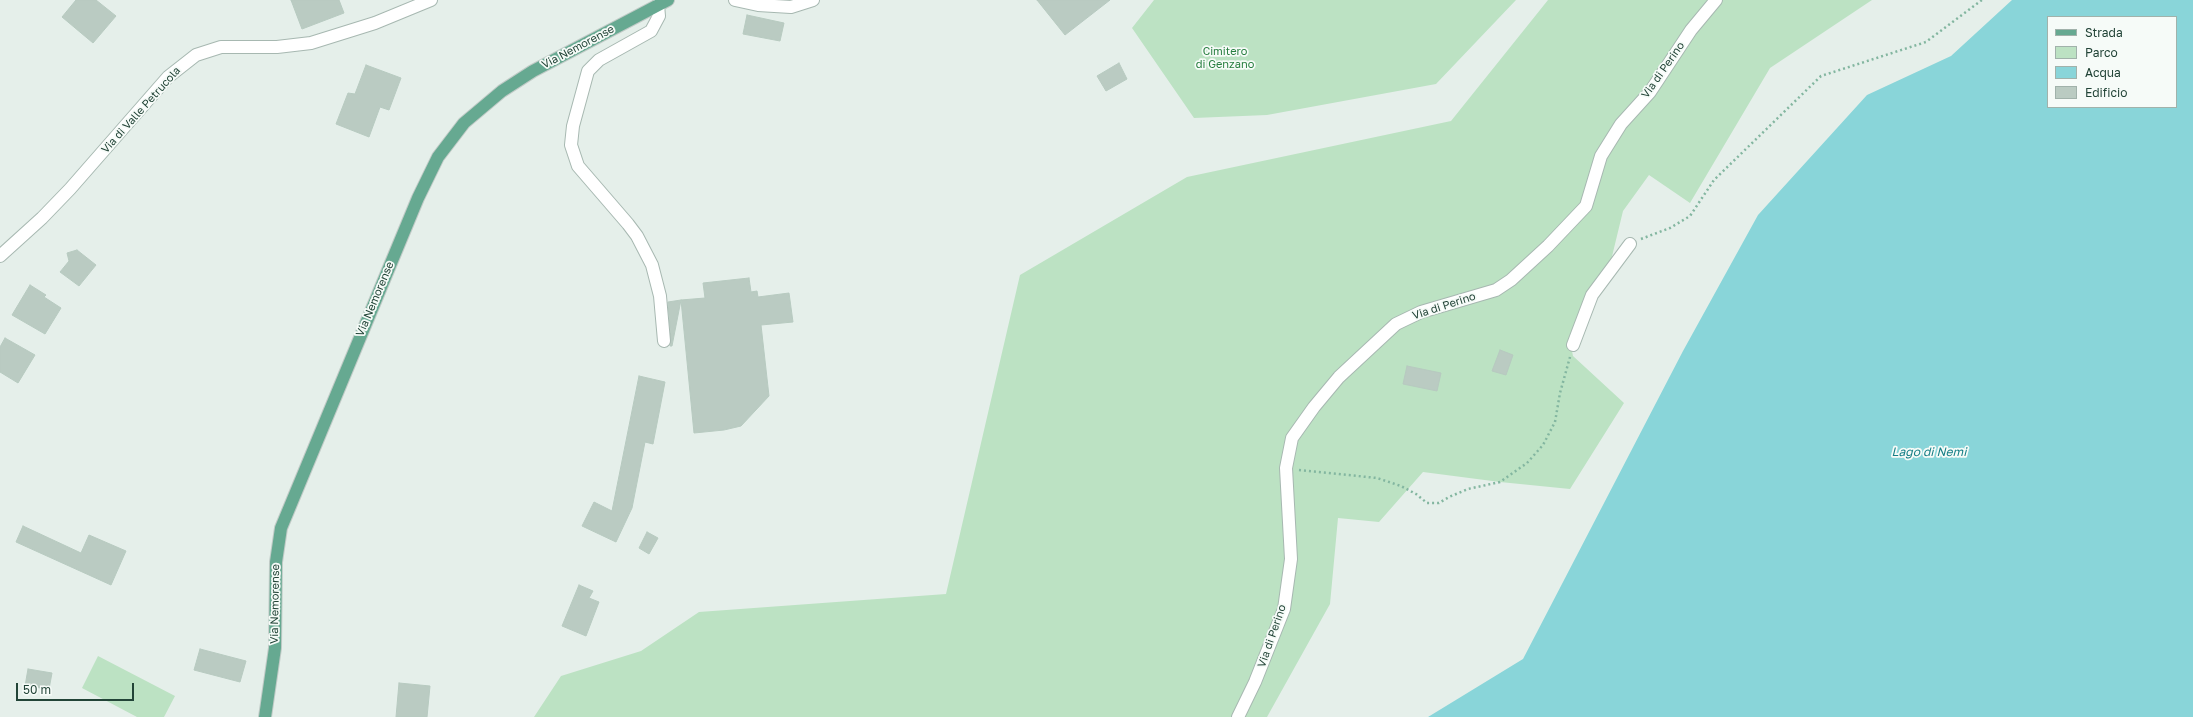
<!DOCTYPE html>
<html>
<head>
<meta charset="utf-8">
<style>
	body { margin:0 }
	#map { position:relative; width:2193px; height:717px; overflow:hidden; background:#e5efea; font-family:"Golos Text",sans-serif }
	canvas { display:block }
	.legend { position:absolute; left:2047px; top:16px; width:130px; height:92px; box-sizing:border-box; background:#f6fbf8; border:1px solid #a1b2ab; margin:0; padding:5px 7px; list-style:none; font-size:12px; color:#224437 }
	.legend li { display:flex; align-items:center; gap:8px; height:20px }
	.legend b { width:20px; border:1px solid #a1b2ab }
	.scale { position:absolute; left:16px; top:683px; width:118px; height:18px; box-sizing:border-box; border:2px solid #224437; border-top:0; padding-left:5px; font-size:12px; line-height:14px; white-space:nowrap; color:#224437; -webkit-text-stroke:3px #f6fbf8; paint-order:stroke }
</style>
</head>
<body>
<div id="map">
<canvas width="2193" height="717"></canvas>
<ul class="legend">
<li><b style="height:5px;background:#66a991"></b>Strada</li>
<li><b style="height:11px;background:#bce2c3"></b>Parco</li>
<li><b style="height:11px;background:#89d5d9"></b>Acqua</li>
<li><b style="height:11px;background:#bacbc2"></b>Edificio</li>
</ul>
<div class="scale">50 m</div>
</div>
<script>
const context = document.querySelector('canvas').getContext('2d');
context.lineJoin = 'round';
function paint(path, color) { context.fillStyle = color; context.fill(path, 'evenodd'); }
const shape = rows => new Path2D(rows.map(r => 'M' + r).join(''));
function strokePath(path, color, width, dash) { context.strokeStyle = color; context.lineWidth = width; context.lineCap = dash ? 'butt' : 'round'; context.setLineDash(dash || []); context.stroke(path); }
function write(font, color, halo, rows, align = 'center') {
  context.font = font + ' "Golos Text",sans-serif'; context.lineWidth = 3.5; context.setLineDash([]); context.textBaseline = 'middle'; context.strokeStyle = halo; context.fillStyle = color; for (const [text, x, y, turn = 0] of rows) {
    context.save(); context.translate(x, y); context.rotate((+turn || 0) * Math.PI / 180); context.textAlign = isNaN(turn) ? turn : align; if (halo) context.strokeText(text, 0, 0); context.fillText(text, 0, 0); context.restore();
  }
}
paint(shape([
	[1154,0,1516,0,1436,84,1267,115,1194,118,1132,28],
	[1548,0,1872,0,1770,68,1690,203,1649,175,1623,211,1607,277,1569,336,1573,356,1624,403,1570,489,1500,482,1423,472,1379,522,1338,518,1330,604,1267,717,534,717,561,676,641,651,699,612,946,594,1020,275,1187,177,1451,121],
	[98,656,175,696,164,717,137,717,82,688]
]), '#bce2c3');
paint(shape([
	[2012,0,2193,0,2193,717,1428,717,1523,659,1683,351,1758,215,1867,95,1951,56],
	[2048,17,2176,17,2176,107,2048,107]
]), '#89d5d9');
const building = shape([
	[76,0,96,0,116,16,93,43,62,17,76,0],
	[291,0,339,0,344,13,302,29,291,0],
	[1037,0,1110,0,1065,35,1037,0],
	[747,15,784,23,780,41,743,34,747,15],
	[1119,63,1127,79,1106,91,1097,76,1119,63],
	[366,65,401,78,389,110,380,107,369,137,336,124,348,93,355,94,366,65],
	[77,250,96,265,79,286,60,272,69,261,67,253,77,250],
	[749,278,751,292,757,291,758,297,789,293,793,322,761,325,769,396,741,426,724,430,694,433,681,300,705,298,703,283,749,278],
	[30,285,46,295,44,297,61,308,45,334,12,315,30,285],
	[681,300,672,346,670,346,671,340,668,302,681,300],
	[5,338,35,355,18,383,0,372,0,347,5,338],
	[1500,350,1513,355,1506,375,1492,371,1500,350],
	[1407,366,1441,373,1437,391,1403,384,1407,366],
	[639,376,665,382,653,444,645,442,632,508,616,542,582,526,594,502,612,511,639,376],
	[23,526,81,553,89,535,126,551,111,585,16,542,23,526],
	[647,532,658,538,649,554,639,548,647,532],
	[579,585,593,591,589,598,599,602,586,636,562,626,579,585],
	[200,649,246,661,240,682,194,670,200,649],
	[28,669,52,673,49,689,25,686,28,669],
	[399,683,430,686,427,717,396,717,399,683]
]);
paint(building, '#bacbc2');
strokePath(building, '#b7cac0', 1);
const minor = shape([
	[735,0,758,5,791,7,813,0],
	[658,5,659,16,651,31,599,60,588,71,573,126,571,145,578,166,628,224,637,236,652,265,660,296,664,341],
	[0,256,42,218,70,189,168,77,196,55,221,47,277,47,311,43,375,23,431,0],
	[1573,345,1592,295,1630,244],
	[1238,717,1255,682,1284,609,1291,559,1286,468,1292,438,1314,407,1339,377,1396,324,1421,312,1496,290,1511,280,1548,246,1586,206,1601,156,1621,124,1650,92,1691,30,1716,0]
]);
const major = shape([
	[265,717,275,648,276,562,281,528,418,198,438,157,464,123,502,91,533,71,668,0]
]);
strokePath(minor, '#a7b8b1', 14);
strokePath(major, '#c1cbc7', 14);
strokePath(shape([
	[1641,239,1670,228,1690,216,1714,180,1821,76,1926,42,1982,0],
	[1299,470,1377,478,1401,486,1416,494,1427,503,1439,503,1449,497,1468,489,1500,482,1527,463,1543,445,1555,422,1560,393,1570,357]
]), '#83b6a0', 2.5, [2, 3]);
strokePath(minor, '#fff', 12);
strokePath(major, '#66a991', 12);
write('11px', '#224437', '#f6fbf8', [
	["Via Nemorense",578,47,-28],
	["Via di Perino",1663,70,-55],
	["Via di Valle Petrucola",141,110,-48],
	["Via Nemorense",375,299,-67],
	["Via di Perino",1444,306,-18],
	["Via Nemorense",275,604,-89],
	["Via di Perino",1272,636,-71]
]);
write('11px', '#287f40', '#f6fbf8', [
	["Cimitero",1225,52],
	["di Genzano",1225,65]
]);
write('italic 12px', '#157f86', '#f6fbf8', [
	["Lago di Nemi",1929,452]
]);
</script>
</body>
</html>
